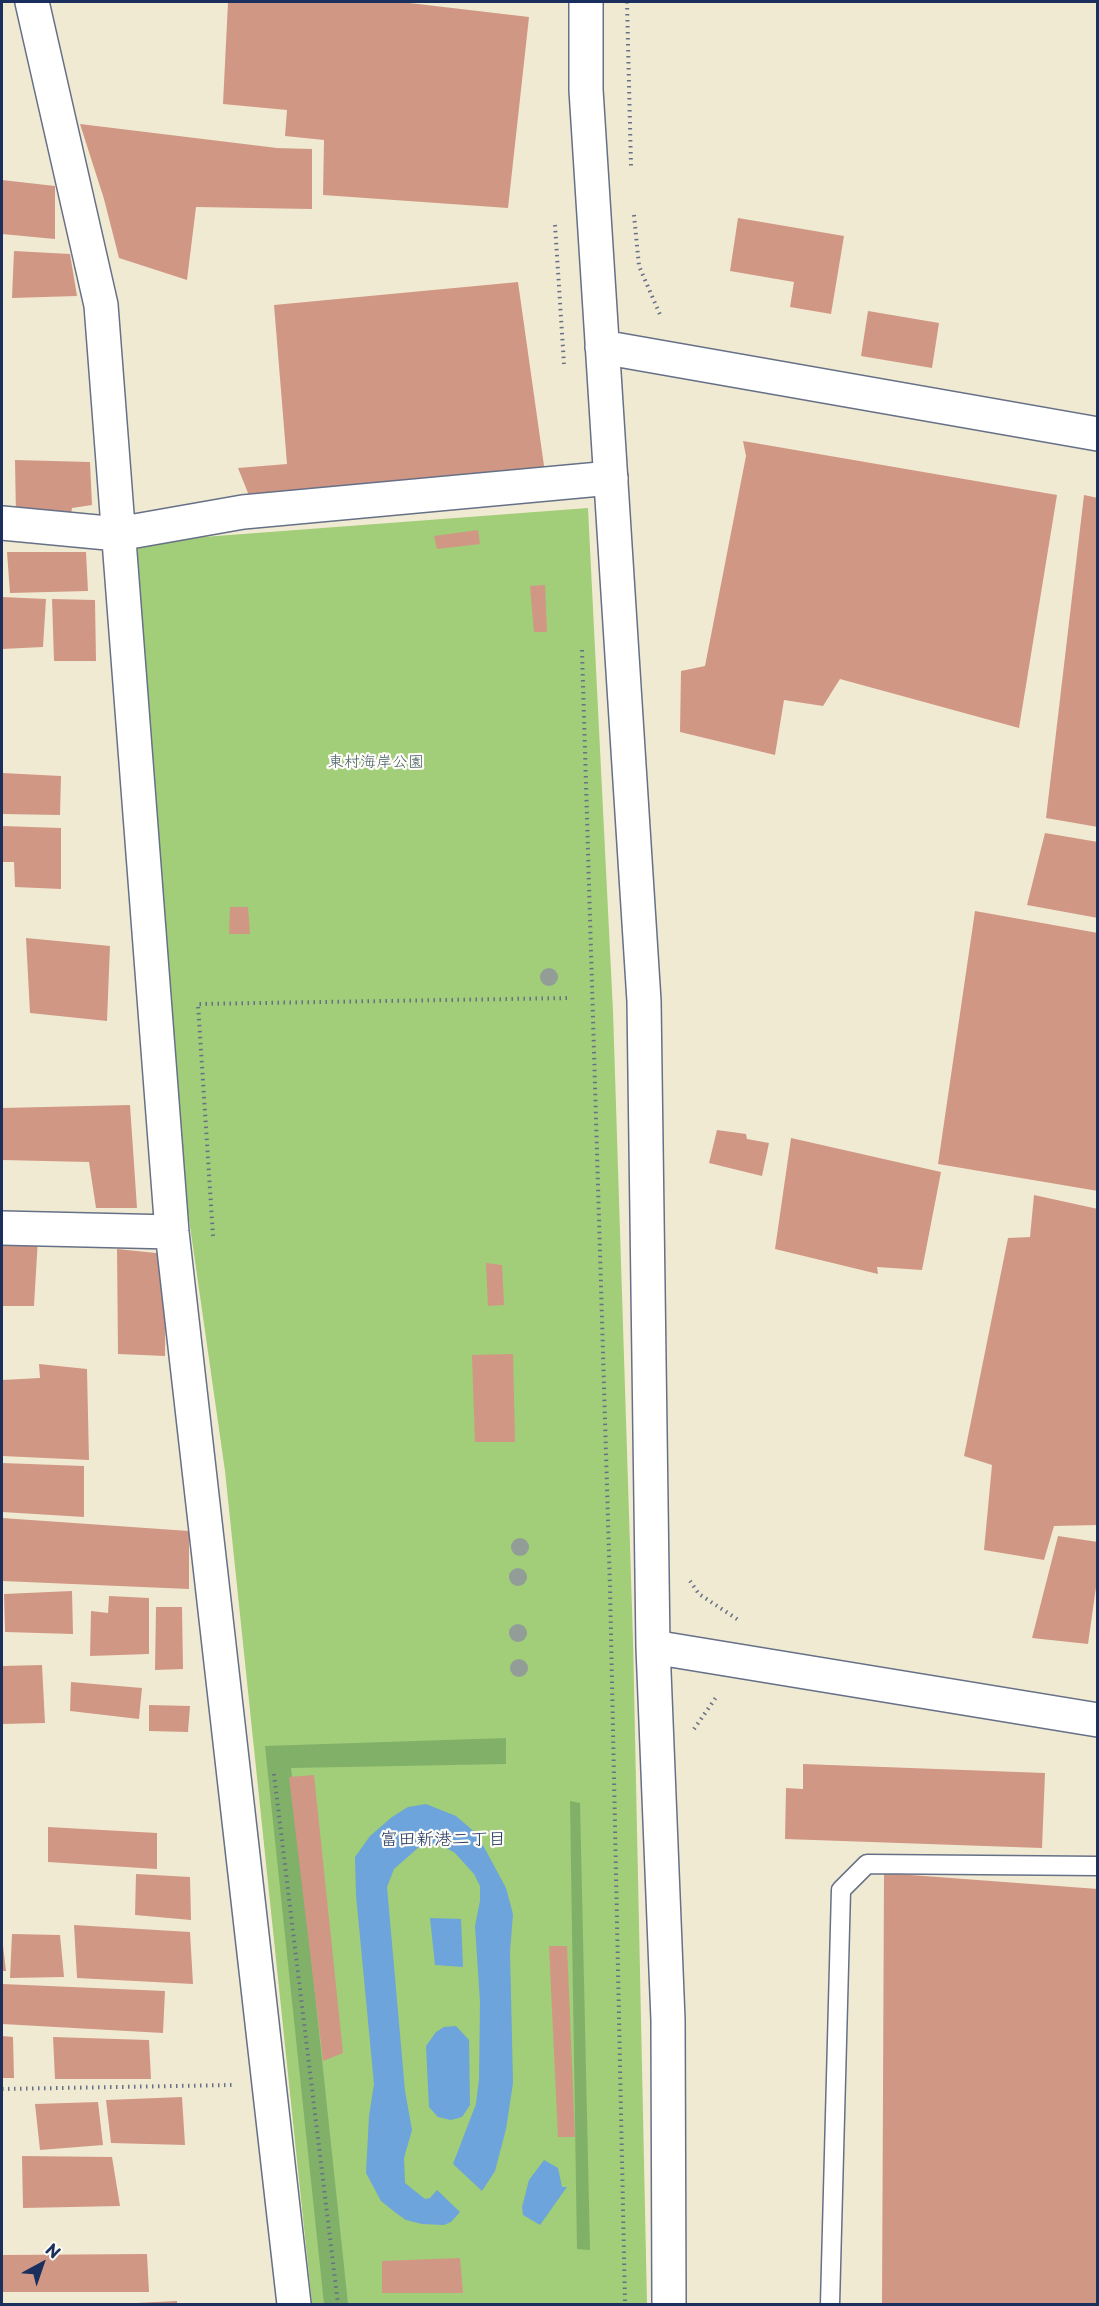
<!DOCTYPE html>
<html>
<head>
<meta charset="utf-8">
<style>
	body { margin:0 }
	#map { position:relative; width:1099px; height:2306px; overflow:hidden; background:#f1ead2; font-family:"Playpen Sans",sans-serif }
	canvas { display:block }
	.frame { position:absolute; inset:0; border:3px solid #1b2f5e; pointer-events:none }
	.north { position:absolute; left:12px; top:2234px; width:60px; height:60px; -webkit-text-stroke:4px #fdfcf7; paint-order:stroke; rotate:40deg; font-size:16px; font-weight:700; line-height:24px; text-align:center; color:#1b2f5e }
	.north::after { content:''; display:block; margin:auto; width:21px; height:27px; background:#1b2f5e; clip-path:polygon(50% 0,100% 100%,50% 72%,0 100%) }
</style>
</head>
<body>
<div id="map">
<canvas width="1099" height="2306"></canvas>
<div class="frame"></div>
<div class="north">N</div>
</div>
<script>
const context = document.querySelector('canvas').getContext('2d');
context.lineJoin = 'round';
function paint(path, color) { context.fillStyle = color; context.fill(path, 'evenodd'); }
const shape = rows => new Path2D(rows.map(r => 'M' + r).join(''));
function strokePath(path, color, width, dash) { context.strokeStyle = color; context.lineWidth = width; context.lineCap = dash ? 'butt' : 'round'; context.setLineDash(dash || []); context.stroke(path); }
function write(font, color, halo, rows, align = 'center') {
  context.font = font + ' "Playpen Sans","Klee One",sans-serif'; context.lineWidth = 4.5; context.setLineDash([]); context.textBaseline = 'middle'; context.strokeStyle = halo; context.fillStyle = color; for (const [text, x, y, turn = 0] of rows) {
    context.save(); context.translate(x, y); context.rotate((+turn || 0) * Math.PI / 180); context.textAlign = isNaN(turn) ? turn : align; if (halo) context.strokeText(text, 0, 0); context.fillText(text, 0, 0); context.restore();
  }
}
paint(shape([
	[588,508,613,1011,633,1640,647,2304,312,2304,225,1471,178,1142,153,809,137,542]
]), '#a2cd79');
paint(shape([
	[506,1738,506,1764,291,1768,348,2304,324,2304,265,1746],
	[570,1801,580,1803,590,2250,577,2249]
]), '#81b069');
paint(shape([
	[426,1804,456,1816,477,1834,506,1888,513,1914,510,1952,513,2083,506,2129,495,2171,482,2191,453,2164,476,2104,479,2079,480,2002,475,1926,480,1901,480,1886,474,1874,455,1853,442,1845,430,1844,419,1847,394,1869,387,1887,405,2091,412,2130,404,2158,405,2183,425,2199,430,2198,437,2190,460,2212,451,2222,444,2225,422,2224,406,2220,396,2213,381,2201,366,2173,369,2116,374,2084,356,1895,355,1857,370,1836,392,1817,408,1807],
	[430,1918,461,1919,463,1967,435,1965],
	[456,2026,469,2040,470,2105,462,2117,451,2120,438,2117,429,2107,426,2046,436,2032,444,2027],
	[544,2160,558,2168,562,2187,567,2187,540,2225,523,2215,522,2207,529,2180]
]), '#6ca4db');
paint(shape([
	[228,2,401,2,529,17,508,208,323,195,324,140,285,136,287,110,223,104],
	[80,124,277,148,312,149,312,209,196,207,187,280,119,258,104,199],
	[2,180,55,186,55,239,2,234],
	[738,218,844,236,831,314,790,307,794,282,730,271],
	[14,251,70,254,77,296,12,298],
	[518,282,546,480,258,518,238,468,287,464,274,305],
	[868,311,939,323,932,368,861,356],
	[743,441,1057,495,1019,728,840,679,823,706,784,700,775,755,680,732,681,671,705,666,746,456],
	[15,460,90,462,92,505,72,508,70,521,16,517],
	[1084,495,1098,498,1098,827,1046,818],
	[478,530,480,544,437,549,434,536],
	[7,552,86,552,88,591,10,593],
	[545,585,547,632,534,632,530,586],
	[2,597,46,599,43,647,2,649],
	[52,599,95,600,96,661,54,661],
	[2,773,61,776,60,815,2,814],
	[2,826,61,828,61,889,15,887,14,862,2,862],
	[1045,833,1098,842,1098,918,1027,905],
	[230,907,248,907,250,934,229,934],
	[975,911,1098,933,1098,1191,938,1164],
	[26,938,110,946,107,1021,30,1013],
	[130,1105,137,1208,96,1208,89,1162,2,1160,2,1108],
	[717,1130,746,1134,747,1139,769,1143,762,1176,709,1163],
	[791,1138,941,1172,922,1270,877,1267,878,1274,775,1249],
	[1034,1195,1098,1209,1098,1525,1054,1526,1044,1560,984,1550,992,1465,964,1456,1008,1238,1030,1237],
	[2,1237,38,1238,34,1306,2,1306],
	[117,1249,166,1254,165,1356,118,1354],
	[486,1263,502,1265,504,1305,488,1306],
	[513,1354,515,1442,475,1442,472,1355],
	[39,1364,87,1369,89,1460,2,1456,2,1380,40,1378],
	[2,1463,84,1466,84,1517,2,1512],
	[2,1518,189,1531,189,1589,2,1581],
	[1058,1536,1098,1542,1098,1573,1088,1644,1032,1638],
	[72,1591,73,1634,5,1632,4,1594],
	[109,1596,149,1598,149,1654,90,1656,91,1611,108,1613],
	[156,1607,182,1607,183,1669,155,1670],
	[42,1665,45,1723,2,1724,2,1666],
	[71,1682,142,1688,139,1719,70,1711],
	[149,1705,190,1706,188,1732,149,1731],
	[803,1764,1045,1773,1042,1848,785,1839,786,1788,803,1789],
	[314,1775,343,2053,323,2061,289,1777],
	[48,1827,157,1833,157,1869,48,1862],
	[884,1873,1098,1889,1098,2304,882,2304],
	[136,1874,190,1877,191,1920,135,1915],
	[74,1925,190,1932,193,1984,77,1978],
	[12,1934,60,1935,64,1977,10,1978],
	[3,1946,6,1971,2,1971],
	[549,1946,567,1946,575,2137,558,2137],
	[2,1984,165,1991,163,2033,2,2024],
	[2,2036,13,2037,14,2078,2,2078],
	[53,2037,149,2040,151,2079,55,2079],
	[182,2097,185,2145,111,2143,106,2100],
	[98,2102,103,2145,40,2150,35,2104],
	[22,2156,112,2157,120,2206,23,2208],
	[147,2254,149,2292,2,2292,2,2255],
	[460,2258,463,2293,382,2293,382,2261],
	[177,2301,177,2304,136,2304,136,2303]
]), '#d19785');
const service = shape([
	[830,2304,841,1890,867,1864,1098,1866]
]);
const minor = shape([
	[32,2,101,305,172,1232,294,2304],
	[2,523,118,534,243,512,611,478],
	[2,1228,172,1232]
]);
const tertiary = shape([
	[586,2,586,90,644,1001,653,1647,668,2020,669,2304],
	[602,347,1098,434],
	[653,1647,1098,1720]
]);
strokePath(service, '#667087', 21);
strokePath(minor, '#667087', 36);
strokePath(tertiary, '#667087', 36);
strokePath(shape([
	[627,2,631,166],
	[634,215,639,266,661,317],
	[555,225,564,364],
	[582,650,610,1587,625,2304],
	[213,1236,198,1004,571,998],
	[690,1581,699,1594,740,1621],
	[694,1729,717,1696],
	[274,1774,338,2304],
	[2,2089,232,2085]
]), '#667087', 4, [1.5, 4.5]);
strokePath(service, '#fff', 18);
strokePath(minor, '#fff', 33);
strokePath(tertiary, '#fff', 33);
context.fillStyle = '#929d97';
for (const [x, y] of [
	[549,977],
	[520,1547],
	[518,1577],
	[518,1633],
	[519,1668]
]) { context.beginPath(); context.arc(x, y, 9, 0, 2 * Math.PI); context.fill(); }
write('16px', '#445e66', '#fdfcf7', [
	["東村海岸公園",376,763]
]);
write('18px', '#1b2f5e', '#fdfcf7', [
	["富田新港二丁目",443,1840]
]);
</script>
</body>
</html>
